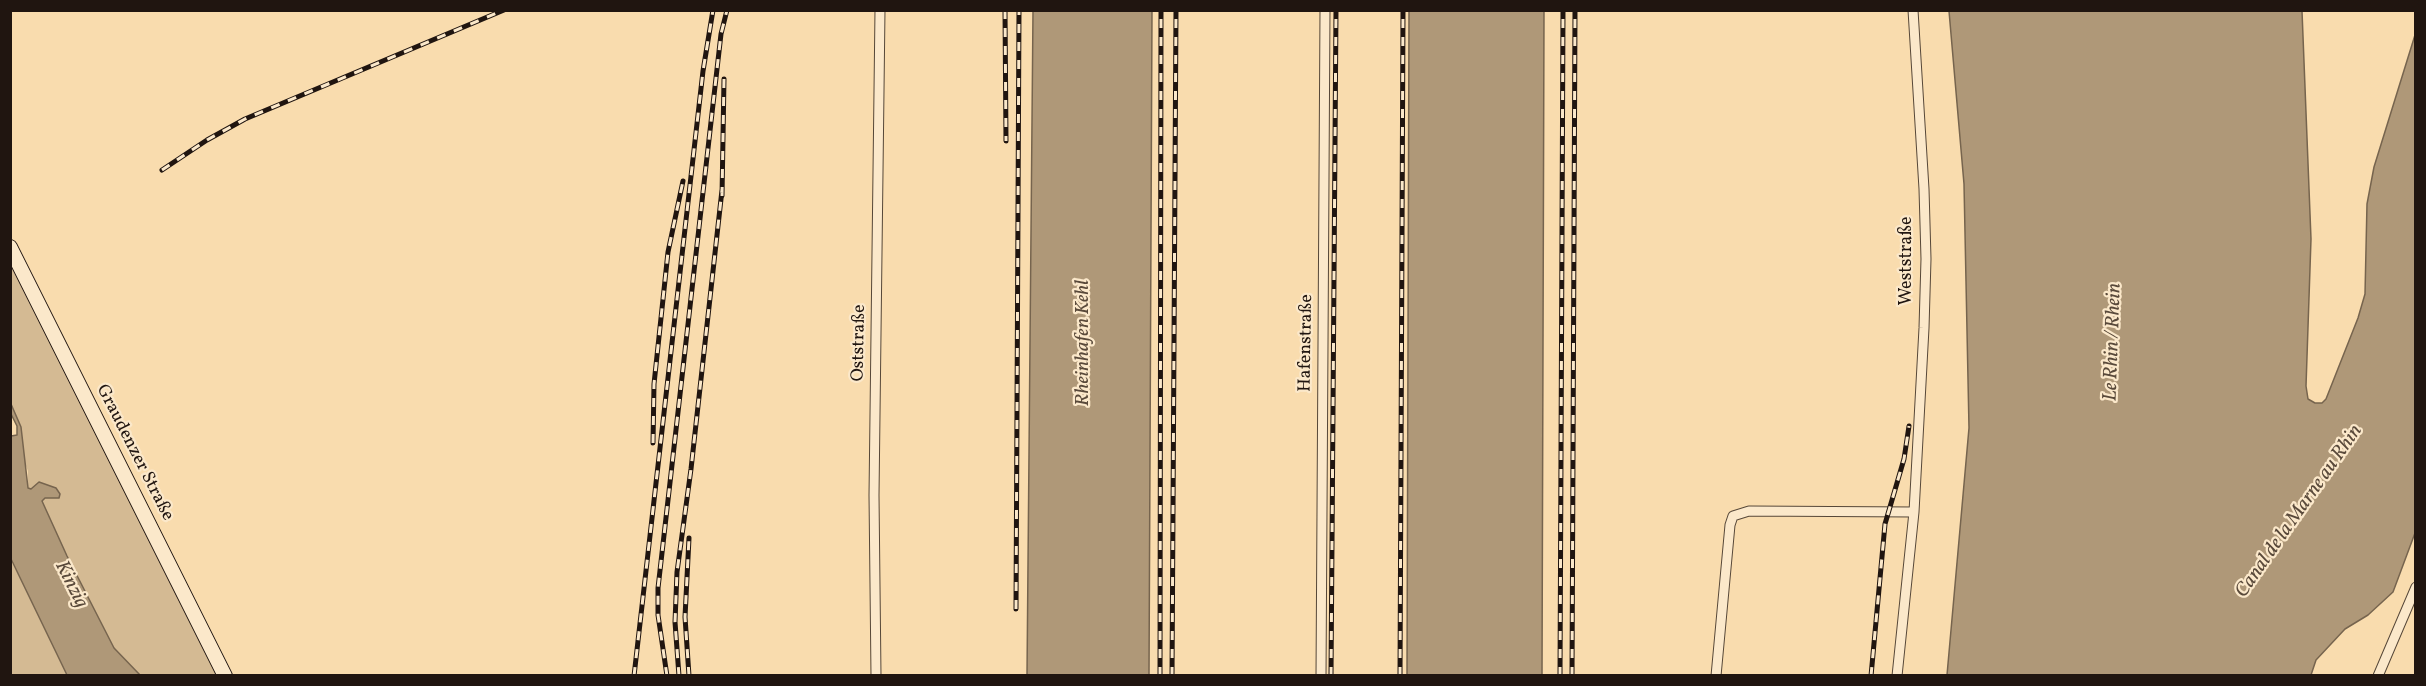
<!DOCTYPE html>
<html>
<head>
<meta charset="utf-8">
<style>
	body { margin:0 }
	#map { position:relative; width:2426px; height:686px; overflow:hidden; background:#f9dcae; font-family:Vollkorn,serif }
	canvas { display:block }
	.frame { position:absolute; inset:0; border:12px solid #201510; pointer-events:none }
</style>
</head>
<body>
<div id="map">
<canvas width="2426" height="686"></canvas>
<div class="frame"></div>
</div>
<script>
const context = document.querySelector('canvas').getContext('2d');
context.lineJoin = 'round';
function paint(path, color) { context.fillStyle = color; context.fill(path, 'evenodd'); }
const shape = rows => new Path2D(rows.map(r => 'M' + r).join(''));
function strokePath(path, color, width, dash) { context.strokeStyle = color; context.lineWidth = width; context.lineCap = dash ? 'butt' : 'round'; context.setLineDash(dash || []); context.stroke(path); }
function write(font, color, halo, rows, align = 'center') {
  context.font = font + ' Vollkorn,serif'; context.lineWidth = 4.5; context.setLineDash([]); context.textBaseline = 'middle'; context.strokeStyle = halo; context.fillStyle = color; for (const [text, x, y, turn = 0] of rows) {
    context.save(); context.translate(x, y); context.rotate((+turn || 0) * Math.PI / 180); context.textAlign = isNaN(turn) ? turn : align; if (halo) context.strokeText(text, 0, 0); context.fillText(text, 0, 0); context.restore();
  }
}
paint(shape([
	[10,256,219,675,140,675,114,648,67,556,42,501,45,498,59,498,28,488,28,471,24,461,21,427,11,404],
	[10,559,31,599,67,675,11,675]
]), '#d4ba93');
const water = shape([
	[1033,11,1152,11,1149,675,1027,675,1033,11],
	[1409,11,1544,11,1542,675,1407,675,1409,11],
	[1949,11,2302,11,2311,239,2306,386,2308,399,2315,403,2322,403,2326,399,2358,318,2365,294,2367,204,2374,167,2415,35,2415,533,2393,592,2368,615,2345,629,2316,660,2311,675,1947,675,1969,428,1964,184,1949,11],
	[11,404,21,427,28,488,31,489,39,482,56,488,60,494,59,498,45,498,42,501,67,556,114,648,140,675,67,675,11,559,11,436,17,435,17,426,11,414,11,404]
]);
paint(water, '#af9878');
strokePath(water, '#76644e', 1.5);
const street = shape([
	[876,676,874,495,880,10],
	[1321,676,1325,10],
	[1716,676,1730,525,1733,516,1749,511,1914,512],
	[1897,676,1914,512,1924,328,1926,259,1924,189,1913,10],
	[2378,676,2416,587]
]);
const secondary = shape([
	[10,247,225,676]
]);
strokePath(street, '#564738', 11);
strokePath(secondary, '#201510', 16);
strokePath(street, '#fbe8ca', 9);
strokePath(secondary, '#fbe8ca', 14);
const rail = shape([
	[1005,10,1006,141],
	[162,170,207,140,245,119,504,10],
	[722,196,724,79],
	[653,443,654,384,668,252,683,181],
	[1016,609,1019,10],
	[634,676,703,71,713,10],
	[667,676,658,615,658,588,721,34,727,10],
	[679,676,675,622,677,572,691,469,722,190],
	[689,676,685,617,689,538],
	[1160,676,1161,10],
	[1172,676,1176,10],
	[1331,676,1336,10],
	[1400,676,1403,10],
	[1560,676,1563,10],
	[1572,676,1575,10],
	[1871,676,1885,524,1904,459,1909,426]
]);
strokePath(rail, '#201510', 5);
strokePath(rail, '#fbe8ca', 3, [9]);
write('18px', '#201510', '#fbe8ca', [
	["Weststraße",1908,261,-90],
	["Oststraße",860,343,-89],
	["Hafenstraße",1307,343,-89],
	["Graudenzer Straße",134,453,63]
]);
write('italic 20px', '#59493a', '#fbe8ca', [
	["Le Rhin / Rhein",2114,342,-88],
	["Rheinhafen Kehl",1084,343,-90],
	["Canal de la Marne au Rhin",2300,512,-55],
	["Kinzig",70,585,63]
]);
</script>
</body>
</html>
